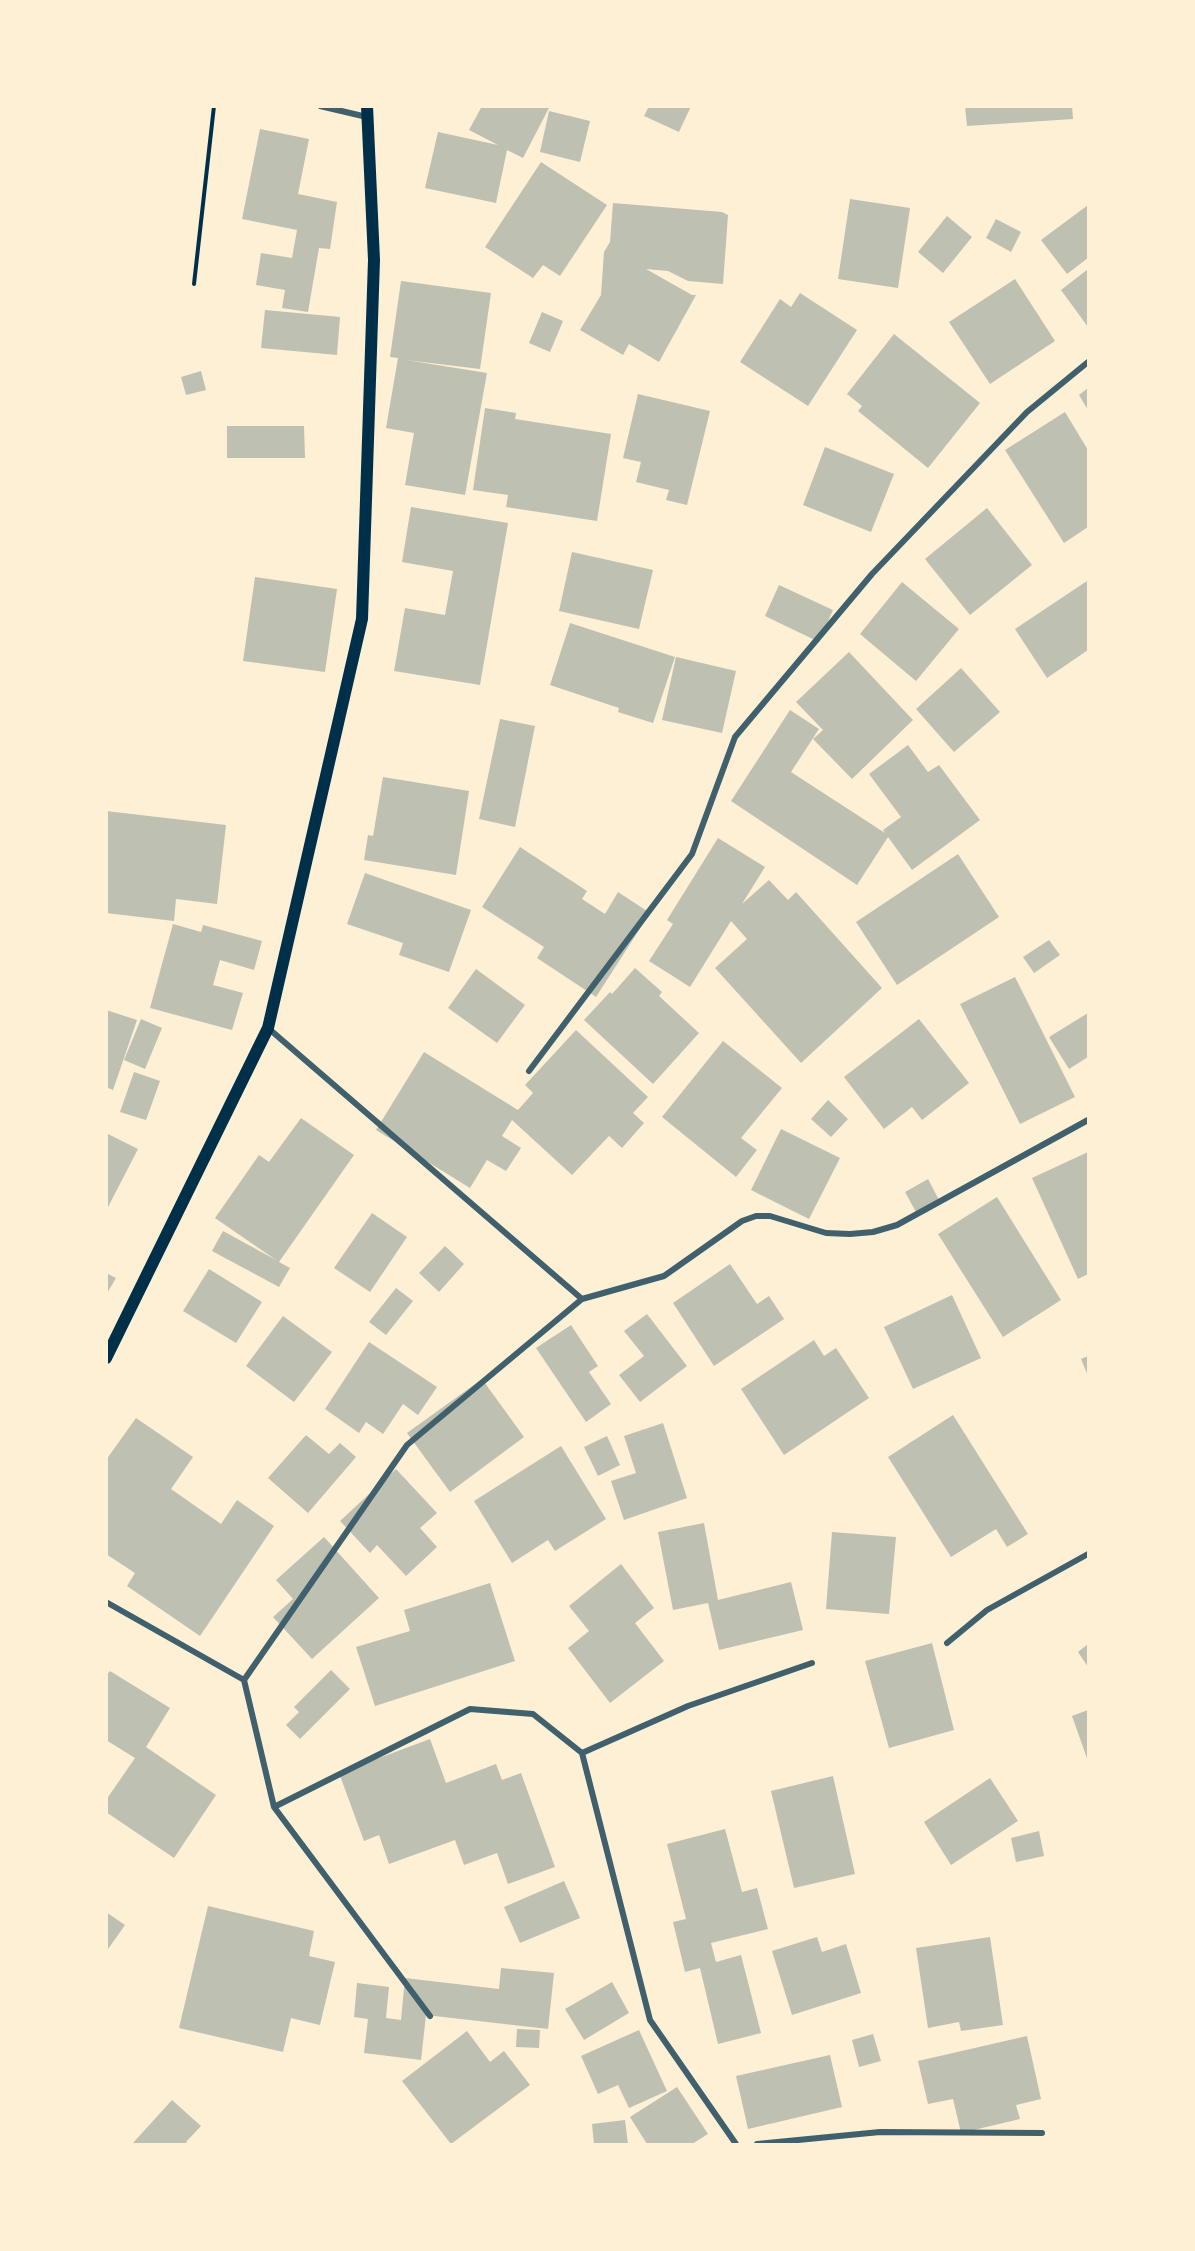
<!DOCTYPE html>
<html>
<head>
<meta charset="utf-8">
<style>
	body { margin:0 }
	#map { position:relative; width:1195px; height:2251px; overflow:hidden; background:#fdf0d5; font-family:"DM Sans",sans-serif }
	canvas { display:block }
	.frame { position:absolute; inset:0; border:108px solid #fdf0d5; pointer-events:none }
</style>
</head>
<body>
<div id="map">
<canvas width="1195" height="2251"></canvas>
<div class="frame"></div>
</div>
<script>
const context = document.querySelector('canvas').getContext('2d');
context.lineJoin = 'round';
function paint(path, color) { context.fillStyle = color; context.fill(path, 'evenodd'); }
const shape = rows => new Path2D(rows.map(r => 'M' + r).join(''));
function strokePath(path, color, width, dash) { context.strokeStyle = color; context.lineWidth = width; context.lineCap = dash ? 'butt' : 'round'; context.setLineDash(dash || []); context.stroke(path); }
paint(shape([
	[482,106,550,106,523,158,507,150,496,203,425,188,438,132,498,145,469,130],
	[649,106,691,106,679,132,644,116],
	[965,106,1072,106,1073,119,967,126],
	[549,111,590,121,580,162,540,152],
	[260,129,309,139,298,194,337,202,330,249,319,248,308,312,282,308,285,290,256,285,261,253,292,258,297,230,242,219],
	[541,162,607,205,560,276,543,265,533,278,485,247],
	[850,199,910,208,898,288,838,279],
	[613,203,722,212,728,215,723,284,688,281,668,271,646,269,692,295,696,295,659,362,629,344,623,355,580,330,601,295,604,252,610,242],
	[1088,205,1088,258,1067,274,1041,240],
	[947,216,972,237,943,273,918,252],
	[996,219,1021,232,1011,252,986,238],
	[1088,269,1088,327,1061,290],
	[1015,279,1055,341,990,384,949,322],
	[401,281,491,293,480,369,406,360,487,373,465,495,405,485,414,433,386,428,398,358,390,357],
	[800,293,857,330,808,406,740,362,780,299,791,307],
	[265,310,340,317,337,355,261,348],
	[542,312,563,321,550,352,529,343],
	[894,334,980,403,928,468,858,411,862,406,847,394],
	[201,371,206,390,186,395,181,377],
	[1088,388,1088,410,1079,395],
	[638,394,710,411,687,505,666,500,669,490,636,482,641,462,623,458],
	[485,408,516,413,515,419,611,434,597,521,506,507,508,495,473,490],
	[1065,412,1088,450,1088,527,1064,543,1005,450],
	[227,426,304,426,305,458,227,458],
	[825,447,894,474,871,532,803,505],
	[411,507,508,523,480,685,394,671,405,608,445,615,453,571,402,562],
	[987,508,1032,565,970,615,925,559],
	[572,552,653,570,639,629,559,611],
	[255,577,337,589,325,672,243,661],
	[1087,581,1088,584,1088,650,1047,678,1015,629],
	[902,582,959,629,916,681,860,634],
	[779,585,833,610,819,642,765,616],
	[570,623,675,657,653,723,618,712,619,708,550,685],
	[849,652,913,720,852,779,813,739,823,730,796,702],
	[676,657,736,671,722,733,662,720],
	[961,668,1000,712,954,752,916,709],
	[790,710,819,729,791,772,885,833,883,830,901,817,869,774,908,745,928,772,939,765,980,820,912,870,888,837,857,885,731,801],
	[500,719,535,726,515,827,479,819],
	[383,777,469,791,456,875,364,860,368,835,373,836],
	[106,811,226,825,217,904,176,899,174,921,106,913],
	[718,838,765,867,742,904,769,880,788,900,796,892,882,988,801,1063,715,968,747,939,731,921,690,987,649,961,673,924,667,920],
	[520,847,587,891,582,899,605,914,618,892,650,913,596,997,537,958,544,947,482,907],
	[958,854,999,917,897,985,856,922],
	[365,873,471,910,449,972,399,955,403,943,347,924],
	[173,924,201,932,203,925,262,941,254,970,220,960,213,985,243,993,232,1030,150,1008],
	[1049,940,1060,955,1034,973,1023,957],
	[635,968,662,992,659,996,699,1033,653,1084,584,1020,610,992,612,994],
	[476,969,525,1005,497,1043,448,1008],
	[1015,977,1075,1097,1020,1124,960,1004],
	[106,1010,137,1020,113,1090,106,1087],
	[1088,1013,1088,1057,1069,1069,1049,1037],
	[141,1019,162,1028,145,1069,124,1060],
	[919,1019,969,1083,922,1120,912,1107,884,1129,844,1077],
	[576,1030,648,1097,633,1113,644,1123,622,1148,609,1136,572,1175,512,1120,502,1136,521,1148,506,1171,487,1160,470,1188,376,1130,424,1052,518,1110,533,1093,525,1085],
	[723,1041,782,1088,741,1138,757,1150,736,1177,662,1117],
	[134,1072,160,1081,146,1120,120,1112],
	[828,1100,848,1119,831,1137,811,1119],
	[301,1118,354,1155,279,1262,290,1268,279,1287,212,1251,223,1231,276,1260,215,1218,259,1155,269,1162],
	[781,1129,840,1158,809,1219,751,1190],
	[106,1133,138,1149,106,1211],
	[1088,1152,1088,1274,1078,1279,1032,1178],
	[928,1179,939,1200,916,1212,905,1192],
	[997,1197,1061,1300,1003,1337,938,1234],
	[372,1213,407,1237,370,1292,334,1268],
	[445,1246,464,1264,439,1292,419,1273],
	[730,1264,757,1304,769,1296,784,1319,714,1366,673,1303],
	[209,1269,262,1302,236,1343,183,1311],
	[106,1273,116,1278,106,1295],
	[396,1288,413,1301,386,1335,369,1322],
	[952,1295,981,1358,913,1389,884,1327],
	[647,1314,687,1366,640,1402,619,1375,644,1356,624,1331],
	[283,1316,332,1352,294,1402,246,1366],
	[571,1325,598,1366,589,1372,611,1404,586,1422,536,1348],
	[814,1340,824,1356,836,1348,869,1398,784,1455,741,1389],
	[369,1342,437,1387,418,1415,403,1404,383,1434,366,1422,359,1433,325,1409],
	[1088,1356,1088,1376,1081,1359],
	[482,1379,524,1437,450,1492,407,1433],
	[953,1415,1028,1534,1007,1547,996,1529,951,1557,888,1457],
	[136,1418,193,1457,171,1489,221,1524,237,1500,274,1526,200,1636,127,1586,135,1573,106,1554,106,1460],
	[663,1423,687,1498,624,1520,611,1481,636,1473,624,1436],
	[306,1435,329,1454,340,1443,356,1457,308,1513,268,1478],
	[607,1436,620,1465,598,1476,584,1447],
	[561,1446,606,1519,555,1551,548,1540,512,1563,474,1501],
	[396,1469,437,1513,420,1528,437,1547,406,1576,377,1545,370,1553,340,1521],
	[704,1523,718,1600,791,1582,803,1630,719,1650,708,1603,673,1610,658,1532],
	[832,1532,896,1537,889,1614,826,1609],
	[324,1537,379,1598,312,1659,273,1617,293,1599,276,1580],
	[621,1564,654,1608,635,1623,664,1661,610,1703,568,1648,589,1631,569,1606],
	[490,1583,515,1661,375,1706,356,1647,410,1631,404,1610],
	[932,1643,954,1730,889,1748,865,1661],
	[1088,1644,1088,1667,1078,1652],
	[331,1670,350,1689,300,1739,286,1725,299,1712,294,1707],
	[110,1671,170,1708,146,1747,216,1795,174,1858,106,1812,106,1800,135,1758,106,1740,106,1676],
	[1088,1710,1088,1761,1072,1716],
	[430,1739,446,1783,496,1764,502,1780,521,1773,555,1867,508,1884,497,1853,464,1865,455,1840,389,1864,379,1835,364,1841,339,1773],
	[833,1776,855,1874,794,1888,771,1791],
	[990,1778,1018,1821,951,1865,924,1822],
	[725,1829,742,1892,757,1888,768,1929,711,1943,716,1962,741,1955,761,2033,718,2044,700,1968,685,1972,673,1922,686,1919,667,1844],
	[1039,1831,1044,1856,1016,1862,1011,1838],
	[564,1881,580,1918,520,1943,504,1907],
	[208,1906,314,1931,309,1956,335,1962,320,2025,291,2018,283,2052,179,2028],
	[106,1912,125,1925,106,1952],
	[817,1937,822,1952,846,1944,861,1993,792,2015,772,1951],
	[990,1937,1003,2025,961,2031,959,2022,928,2028,916,1948],
	[501,1968,554,1973,548,2029,426,2015,421,2060,364,2053,368,2019,354,2017,357,1983,389,1987,386,2018,401,2020,405,1978,499,1989],
	[612,1982,629,2013,584,2040,565,2009],
	[517,2029,540,2030,539,2048,516,2047],
	[639,2030,667,2091,629,2108,618,2085,598,2094,581,2056],
	[467,2031,490,2062,504,2051,530,2085,451,2144,402,2081],
	[873,2034,881,2061,859,2067,852,2040],
	[1027,2036,1041,2099,1016,2105,1020,2119,961,2133,953,2099,928,2104,918,2061],
	[830,2055,842,2107,748,2129,736,2076],
	[677,2087,708,2134,692,2144,647,2144,630,2117],
	[172,2100,201,2126,186,2142,188,2144,132,2144],
	[625,2120,628,2144,594,2144,592,2124]
]), '#bec0b2');
strokePath(shape([
	[194,284,214,106]
]), '#003049', 4);
strokePath(shape([
	[320,106,367,117],
	[268,1028,582,1299],
	[529,1071,692,854,735,737,872,574,1027,412,1088,362],
	[106,1602,244,1680,274,1807,430,2016],
	[947,1643,987,1610,1088,1554],
	[244,1680,407,1445,582,1299,664,1276,742,1221,756,1216,770,1216,826,1233,850,1234,873,1232,897,1225,1088,1120],
	[582,1753,688,1706,812,1663],
	[274,1807,470,1709,533,1714,582,1753,650,2020,736,2144],
	[757,2144,880,2132,1042,2133]
]), '#3f606c', 6);
strokePath(shape([
	[106,1358,268,1028,362,619,374,260,367,106]
]), '#003049', 12);
</script>
</body>
</html>
